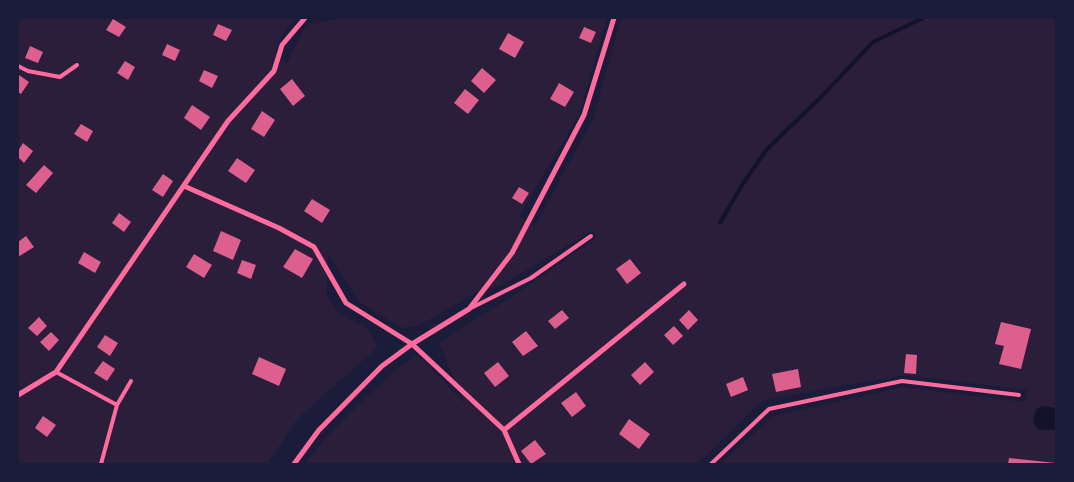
<!DOCTYPE html>
<html>
<head>
<meta charset="utf-8">
<style>
	body { margin:0 }
	#map { position:relative; width:1074px; height:482px; overflow:hidden; background:#1b1b3a; font-family:"Golos Text",sans-serif }
	canvas { display:block }
	.frame { position:absolute; inset:0; border:19px solid #1b1b3a; pointer-events:none }
</style>
</head>
<body>
<div id="map">
<canvas width="1074" height="482"></canvas>
<div class="frame"></div>
</div>
<script>
const context = document.querySelector('canvas').getContext('2d');
context.lineJoin = 'round';
function paint(path, color) { context.fillStyle = color; context.fill(path, 'evenodd'); }
const shape = rows => new Path2D(rows.map(r => 'M' + r).join(''));
function strokePath(path, color, width, dash) { context.strokeStyle = color; context.lineWidth = width; context.lineCap = dash ? 'butt' : 'round'; context.setLineDash(dash || []); context.stroke(path); }
paint(shape([
	[22,18,295,18,278,41,275,57,287,63,306,25,341,18,607,18,579,115,519,216,534,227,593,119,621,18,1056,18,1056,464,720,464,773,416,903,387,1024,402,1028,390,904,375,763,400,697,464,305,464,325,438,395,370,416,356,424,361,465,404,439,343,534,282,597,237,592,231,502,285,476,293,418,326,402,328,361,303,328,254,327,296,337,311,366,328,378,347,297,419,267,464,18,464,18,21]
]), '#2a1e3b');
paint(shape([
	[1041,406,1056,408,1056,430,1040,430,1035,426,1033,419,1036,410]
]), '#12122b');
strokePath(shape([
	[720,223,742,185,767,149,820,98,873,42,923,18]
]), '#12122b', 4);
paint(shape([
	[113,19,126,27,119,37,106,30],
	[218,24,232,30,226,41,213,35],
	[584,27,596,32,591,43,579,38],
	[508,33,524,42,515,58,499,49],
	[167,44,180,50,175,61,162,55],
	[30,46,43,52,38,63,25,58],
	[125,61,135,67,128,80,117,73],
	[482,68,496,80,484,93,471,81],
	[204,70,218,76,212,88,199,81],
	[19,75,29,82,21,94,18,92],
	[292,79,305,96,293,106,280,89],
	[559,83,574,92,565,107,550,99],
	[465,89,479,100,468,114,454,103],
	[192,105,210,117,201,130,184,118],
	[262,111,275,120,264,137,251,129],
	[81,124,93,131,87,142,74,134],
	[23,143,33,151,24,163,18,157,18,151],
	[237,158,255,170,246,183,228,171],
	[44,165,53,173,36,193,26,185],
	[163,174,173,181,163,197,152,190],
	[519,187,529,193,522,204,512,198],
	[312,199,330,210,322,223,304,211],
	[119,213,131,222,124,232,112,223],
	[221,231,241,240,233,260,213,251],
	[26,236,34,247,18,257,18,242],
	[295,249,313,259,302,278,283,267],
	[84,252,101,262,95,273,78,263],
	[194,254,212,265,204,278,186,267],
	[630,259,641,273,627,284,616,269],
	[242,260,256,265,251,279,237,273],
	[562,310,569,318,555,329,548,321],
	[689,310,698,320,688,330,679,320],
	[39,317,47,326,37,336,28,328],
	[1001,322,1031,329,1021,369,999,364,1004,346,995,344],
	[674,326,683,336,673,345,664,335],
	[526,331,538,346,523,356,512,342],
	[51,332,59,340,49,351,40,342],
	[105,335,118,343,110,356,97,347],
	[906,354,917,355,916,374,904,373],
	[259,357,286,369,279,386,252,374],
	[103,361,115,369,107,381,94,373],
	[498,362,509,376,495,387,484,373],
	[645,362,654,372,640,385,631,375],
	[798,369,801,387,776,392,772,374],
	[743,377,748,390,731,397,726,384],
	[576,392,586,406,572,417,561,403],
	[43,416,56,425,47,437,35,428],
	[629,419,650,434,639,449,619,434],
	[535,440,546,454,531,464,521,451],
	[1009,458,1056,463,1056,464,1008,464]
]), '#dd5f8e');
strokePath(shape([
	[18,66,28,71,60,77,77,65],
	[471,308,531,278,591,236],
	[56,372,117,405,131,381],
	[101,464,117,405],
	[711,464,769,409,902,381,1019,395]
]), '#ff6b9d', 4);
strokePath(shape([
	[184,186,279,228,314,247,346,303,412,344,504,430,519,464],
	[18,395,56,372,228,121,274,71,282,45,305,18],
	[504,430,684,284],
	[294,464,319,430,382,366,412,344,469,309,512,253,584,115,614,18]
]), '#ff6b9d', 5);
</script>
</body>
</html>
